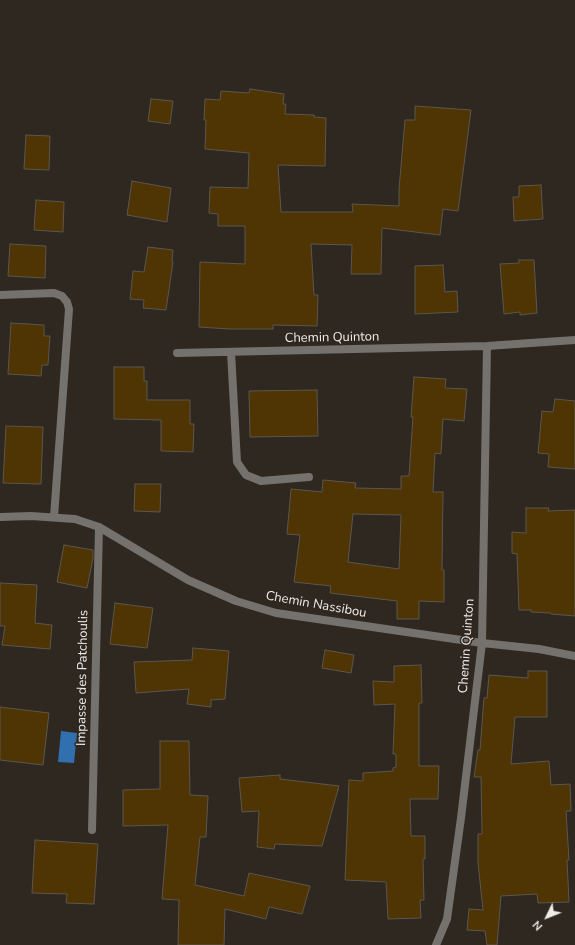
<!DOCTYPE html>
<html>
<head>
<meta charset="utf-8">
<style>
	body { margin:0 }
	#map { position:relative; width:575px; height:945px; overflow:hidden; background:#2e2820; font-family:"Nunito Sans",sans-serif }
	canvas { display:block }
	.north { position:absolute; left:527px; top:897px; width:40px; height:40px; -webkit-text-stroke:3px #2e2820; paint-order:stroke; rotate:227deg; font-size:11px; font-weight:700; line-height:16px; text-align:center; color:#f0ece7 }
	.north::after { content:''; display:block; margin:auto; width:14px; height:18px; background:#f0ece7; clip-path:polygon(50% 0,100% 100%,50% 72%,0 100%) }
</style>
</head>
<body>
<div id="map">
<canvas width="575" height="945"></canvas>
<div class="north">N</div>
</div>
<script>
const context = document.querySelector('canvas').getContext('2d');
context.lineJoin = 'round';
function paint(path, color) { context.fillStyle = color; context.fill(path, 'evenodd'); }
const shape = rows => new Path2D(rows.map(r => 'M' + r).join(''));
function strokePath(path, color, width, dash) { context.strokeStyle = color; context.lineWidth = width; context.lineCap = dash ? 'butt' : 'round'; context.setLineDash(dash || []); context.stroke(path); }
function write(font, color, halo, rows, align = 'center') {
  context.font = font + ' "Nunito Sans",sans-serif'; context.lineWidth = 3; context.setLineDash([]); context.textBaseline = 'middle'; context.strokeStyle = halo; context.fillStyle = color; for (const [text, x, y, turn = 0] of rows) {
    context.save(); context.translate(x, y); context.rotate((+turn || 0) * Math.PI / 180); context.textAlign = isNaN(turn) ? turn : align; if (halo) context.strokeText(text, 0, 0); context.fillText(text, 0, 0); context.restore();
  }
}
paint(shape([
	[61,731,77,733,74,763,58,762]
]), '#316fae');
const building = shape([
	[250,89,284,94,283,104,286,104,285,114,314,115,314,117,326,118,325,166,278,165,281,212,353,212,352,204,399,206,399,189,405,120,415,120,415,106,471,110,458,211,443,209,440,235,382,228,381,274,351,274,352,245,311,244,314,295,318,295,317,326,273,325,273,329,230,329,199,327,200,262,245,264,245,226,218,226,218,214,209,213,210,187,248,188,249,153,205,149,206,120,204,120,205,99,220,100,221,91,249,93,250,89],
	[151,99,173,101,170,124,148,121,151,99],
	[26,135,50,136,49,170,24,169,26,135],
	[132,181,171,188,167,222,127,215,132,181],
	[541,185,543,219,514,221,513,197,519,197,519,186,541,185],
	[36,200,64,202,63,232,34,230,36,200],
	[10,244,46,246,45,278,8,276,10,244],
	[148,247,173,250,172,262,173,262,166,310,143,308,144,300,130,299,133,271,144,272,148,247],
	[519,260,534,260,537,313,520,315,520,312,504,314,500,264,519,263,519,260],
	[443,265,445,292,457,291,458,312,415,314,415,266,443,265],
	[11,323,44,325,44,336,50,336,48,365,42,365,41,376,8,374,11,323],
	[114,367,144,367,144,381,147,381,147,400,190,400,190,424,194,424,193,452,161,451,161,420,114,419,114,367],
	[414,377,446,379,445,388,467,389,464,421,443,419,441,454,435,453,433,492,443,492,442,570,444,570,444,602,419,601,419,619,397,619,397,601,330,593,331,586,294,582,300,535,287,534,291,489,322,492,323,480,356,483,355,488,401,489,401,476,409,476,413,417,411,417,414,377],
	[353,514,401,515,399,569,348,562,353,514],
	[317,390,318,436,250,437,249,391,317,390],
	[555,399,575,401,575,469,548,467,549,454,538,453,542,411,553,412,555,399],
	[6,426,43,427,41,484,3,483,6,426],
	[135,484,161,484,160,512,134,511,135,484],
	[526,508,549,508,548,511,575,510,575,616,551,614,551,613,531,612,531,610,519,610,517,554,512,553,512,532,526,533,526,508],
	[64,545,93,550,93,558,87,588,57,582,64,545],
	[0,583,37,585,35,623,52,625,50,649,2,645,5,626,0,626,0,583],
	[115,603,153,608,147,648,110,644,115,603],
	[193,648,229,651,225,699,211,700,211,707,187,704,189,689,136,693,134,662,192,660,193,648],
	[325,650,354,655,351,673,322,668,325,650],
	[421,665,422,703,419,703,419,766,439,766,438,799,410,799,411,836,425,836,425,859,423,859,424,900,420,900,421,918,388,919,386,882,345,880,349,780,363,781,363,773,393,771,393,768,396,767,396,754,393,754,395,704,374,705,373,681,394,682,394,666,421,665],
	[528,671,547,671,547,717,515,717,511,764,549,761,551,785,570,784,571,811,566,811,569,860,567,860,569,902,538,903,537,894,501,896,497,945,487,945,485,931,467,930,469,909,483,910,478,863,478,834,482,834,481,777,474,777,478,750,480,750,484,698,487,698,489,675,528,678,528,671],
	[0,707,49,713,43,765,0,760,0,707],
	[160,741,189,741,190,795,208,796,206,837,200,837,195,885,244,896,249,873,310,886,302,914,269,907,266,919,225,909,224,945,178,945,179,900,162,899,168,825,123,826,123,790,160,789,160,741],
	[280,775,280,779,339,786,322,846,275,844,274,849,257,847,259,811,242,812,239,778,280,775],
	[35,840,98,844,94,904,66,903,67,894,32,893,35,840]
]);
paint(building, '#4f3404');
strokePath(building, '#5d564d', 1);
strokePath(shape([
	[0,295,54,293,62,296,67,302,69,309,54,517],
	[231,352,237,462,246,475,261,481,309,477],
	[177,353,487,346,575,340],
	[0,517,31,516,75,519,99,527,188,580,236,601,276,613,482,643,539,649,575,656],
	[92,830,99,527],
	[436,945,447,919,461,818,482,643,487,346]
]), '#75726e', 8);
write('13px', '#f0ece7', '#2e2820', [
	["Chemin Quinton",332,338,-1],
	["Chemin Nassibou",316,605,10],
	["Chemin Quinton",467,646,-86],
	["Impasse des Patchoulis",83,678,-89]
]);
</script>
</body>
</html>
